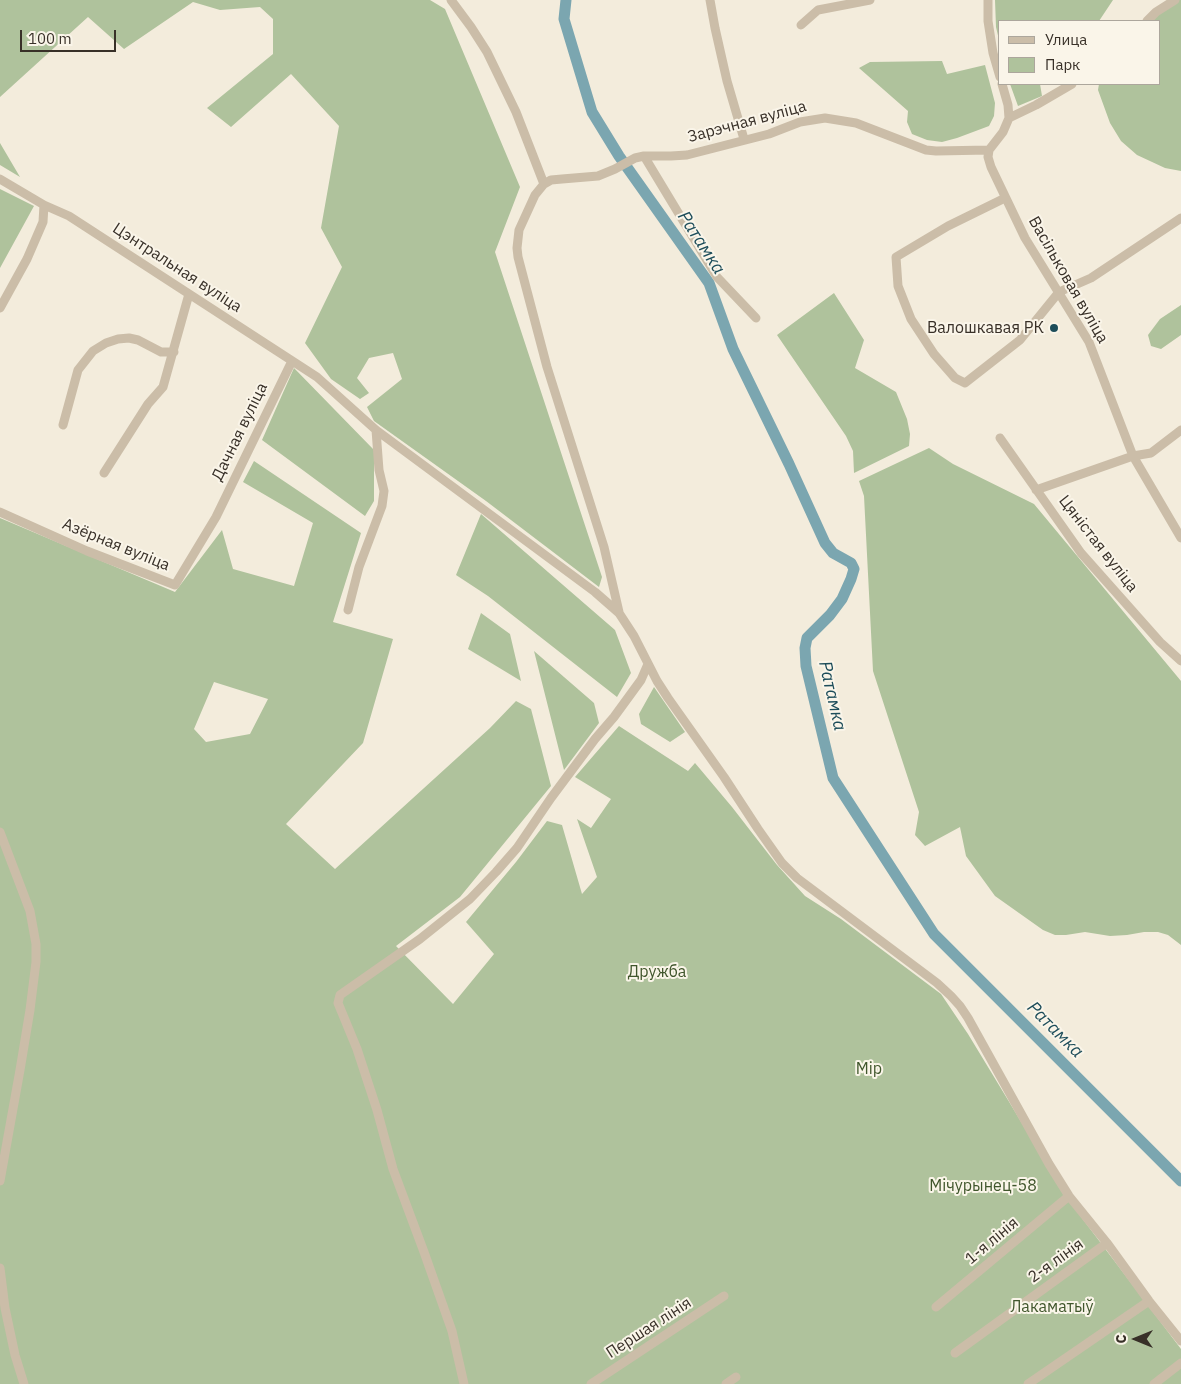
<!DOCTYPE html>
<html>
<head>
<meta charset="utf-8">
<style>
	body { margin:0 }
	#map { position:relative; width:1181px; height:1384px; overflow:hidden; background:#f3ecdc; font-family:"IBM Plex Sans",sans-serif }
	canvas { display:block }
	.legend { position:absolute; left:998px; top:20px; width:162px; height:65px; box-sizing:border-box; background:#faf5e9; border:1px solid #aca69c; margin:0; padding:6px 9px; list-style:none; font-size:15px; color:#383028 }
	.legend li { display:flex; align-items:center; gap:10px; height:25px }
	.legend b { width:25px; border:1px solid #aca69c }
	.north { position:absolute; left:1111px; top:1314px; width:50px; height:50px; -webkit-text-stroke:4px #faf5e9; paint-order:stroke; rotate:270deg; font-size:14px; font-weight:700; line-height:20px; text-align:center; color:#383028 }
	.north::after { content:''; display:block; margin:auto; width:18px; height:22px; background:#383028; clip-path:polygon(50% 0,100% 100%,50% 72%,0 100%) }
	.scale { position:absolute; left:20px; top:30px; width:96px; height:22px; box-sizing:border-box; border:2px solid #383028; border-top:0; padding-left:6px; font-size:15px; line-height:18px; white-space:nowrap; color:#383028; -webkit-text-stroke:4px #faf5e9; paint-order:stroke }
</style>
</head>
<body>
<div id="map">
<canvas width="1181" height="1384"></canvas>
<ul class="legend">
<li><b style="height:6px;background:#cbbda8"></b>Улица</li>
<li><b style="height:14px;background:#afc29c"></b>Парк</li>
</ul>
<div class="north">С</div>
<div class="scale">100 m</div>
</div>
<script>
const context = document.querySelector('canvas').getContext('2d');
context.lineJoin = 'round';
function paint(path, color) { context.fillStyle = color; context.fill(path, 'evenodd'); }
const shape = rows => new Path2D(rows.map(r => 'M' + r).join(''));
function strokePath(path, color, width, dash) { context.strokeStyle = color; context.lineWidth = width; context.lineCap = dash ? 'butt' : 'round'; context.setLineDash(dash || []); context.stroke(path); }
function write(font, color, halo, rows, align = 'center') {
  context.font = font + ' "IBM Plex Sans",sans-serif'; context.lineWidth = 4; context.setLineDash([]); context.textBaseline = 'middle'; context.strokeStyle = halo; context.fillStyle = color; for (const [text, x, y, turn = 0] of rows) {
    context.save(); context.translate(x, y); context.rotate((+turn || 0) * Math.PI / 180); context.textAlign = isNaN(turn) ? turn : align; if (halo) context.strokeText(text, 0, 0); context.fillText(text, 0, 0); context.restore();
  }
}
paint(shape([
	[0,0,430,0,445,9,520,187,495,252,602,577,599,587,486,501,374,421,367,407,402,379,393,353,369,358,357,378,369,393,360,399,331,379,305,343,342,267,321,228,339,126,291,74,231,127,207,108,273,54,273,19,260,7,220,10,193,2,124,49,88,17,0,97],
	[995,0,1113,0,1099,21,1000,21,1000,44,996,27],
	[1175,0,1181,0,1181,171,1165,168,1137,155,1121,141,1110,123,1098,90,1099,84,1160,84,1160,21,1147,21],
	[942,61,947,74,985,65,995,103,994,116,989,126,957,138,942,142,927,140,912,134,907,122,908,111,859,68,870,62],
	[1010,84,1040,84,1042,96,1018,106],
	[0,143,20,177,0,165],
	[0,189,34,206,0,268],
	[834,293,864,340,855,368,896,392,907,419,910,434,909,446,854,473,853,451,846,436,777,335],
	[1181,305,1181,335,1161,349,1151,346,1148,335,1160,319],
	[294,368,374,450,374,501,365,516,262,440],
	[929,448,953,464,1034,504,1181,681,1181,945,1168,935,1158,932,1144,932,1127,935,1110,936,1085,932,1066,935,1055,935,1043,930,995,896,966,856,960,827,925,846,915,835,919,812,873,671,864,496,859,481],
	[254,461,361,533,333,622,393,639,363,743,286,824,335,869,490,728,516,701,531,709,551,786,460,897,396,946,453,1004,494,954,466,922,516,862,547,821,562,825,582,894,597,877,577,819,591,828,611,799,575,777,619,726,688,771,695,763,732,807,777,865,805,896,841,919,941,994,968,1034,1008,1100,1066,1197,1181,1349,1181,1384,0,1384,0,518,175,592,222,530,233,569,294,586,313,523,243,482],
	[214,682,268,699,250,734,206,742,194,729],
	[481,514,615,630,631,673,617,697,488,596,456,575],
	[481,613,510,634,521,681,468,649],
	[534,651,594,703,599,723,564,770],
	[654,687,685,732,670,742,641,724,639,714]
]), '#afc29c');
strokePath(shape([
	[566,0,564,19,592,112,619,156,709,283,733,349,789,464,825,543,833,553,851,563,854,569,851,579,842,599,830,615,807,638,805,648,806,666,833,778,934,934,1181,1181]
]), '#7ba6b0', 11);
strokePath(shape([
	[451,0,471,27,487,52,516,112,544,184],
	[710,0,715,28,727,81,744,139],
	[988,0,988,21,993,53,1000,77],
	[1147,21,1156,12,1175,0],
	[801,25,818,10,870,0],
	[1002,84,1008,105,1009,118,1003,132,989,150,988,157,991,167,1025,238,1089,342,1133,456,1181,538],
	[1009,118,1036,105,1072,84],
	[644,156,717,277,756,318],
	[0,179,44,205,69,216,317,377,376,430,595,592,619,613,634,636,657,681,668,698,724,777,758,829,782,863,797,878,937,983,951,996,960,1006,968,1018,1049,1164,1069,1196,1107,1243,1149,1301,1181,1341],
	[1005,198,948,226,896,257,898,286,911,319,934,354,955,378,965,383,1020,340,1059,292,1091,278,1181,218],
	[0,308,27,259,43,222,44,205],
	[63,425,78,370,93,351,106,343,118,339,129,338,138,340,161,352,174,352],
	[1000,438,1081,553,1160,642,1181,661],
	[104,473,148,404,163,387,189,294],
	[1036,490,1133,456,1151,453,1181,430],
	[0,512,87,551,175,585,216,517,292,361],
	[348,610,359,567,382,506,384,491,379,470,376,430],
	[619,612,604,547,547,367,518,257,517,248,519,230,535,195,544,184,551,180,562,179,598,176,615,169,635,158,644,156,671,156,687,155,769,134,800,122,825,118,856,123,926,150,936,151,989,150],
	[0,832,30,911,36,944,36,962,30,1010,20,1070,0,1181],
	[0,1268,5,1308,15,1355,24,1384],
	[936,1307,1069,1196],
	[955,1353,1107,1243],
	[464,1384,452,1331,424,1252,393,1169,377,1110,357,1049,338,1003,340,995,420,939,470,899,496,872,517,848,551,798,595,739,614,717,641,680,648,664],
	[591,1384,724,1296],
	[726,1384,736,1377],
	[1028,1384,1149,1301],
	[1154,1384,1181,1363]
]), '#cbbda8', 9);
for (const [x, y, r, color] of [
	[1054,328,5,"#1d4d5a"]
]) { const dot = new Path2D(); dot.arc(x, y, r, 0, 2 * Math.PI); context.fillStyle = color; context.fill(dot); strokePath(dot, '#faf5e9', 2); }
write('16px', '#383028', '#faf5e9', [
	["Зарэчная вуліца",747,122,-15],
	["Цэнтральная вуліца",177,268,33],
	["Васільковая вуліца",1068,280,60],
	["Дачная вуліца",240,432,-64],
	["Цяністая вуліца",1098,544,52],
	["Азёрная вуліца",116,545,22],
	["1-я лінія",992,1241,-40],
	["2-я лінія",1056,1261,-36],
	["Першая лінія",649,1328,-33]
]);
write('16px', '#383028', '#faf5e9', [
	["Валошкавая РК",1044,328]
], 'right');
write('16px', '#40562c', '#faf5e9', [
	["Дружба",657,972],
	["Мір",869,1069],
	["Мічурынец-58",983,1186],
	["Лакаматыў",1052,1307]
]);
write('italic 18px', '#1d4d5a', '#faf5e9', [
	["Ратамка",701,243,57],
	["Ратамка",832,696,77],
	["Ратамка",1055,1030,45]
]);
</script>
</body>
</html>
